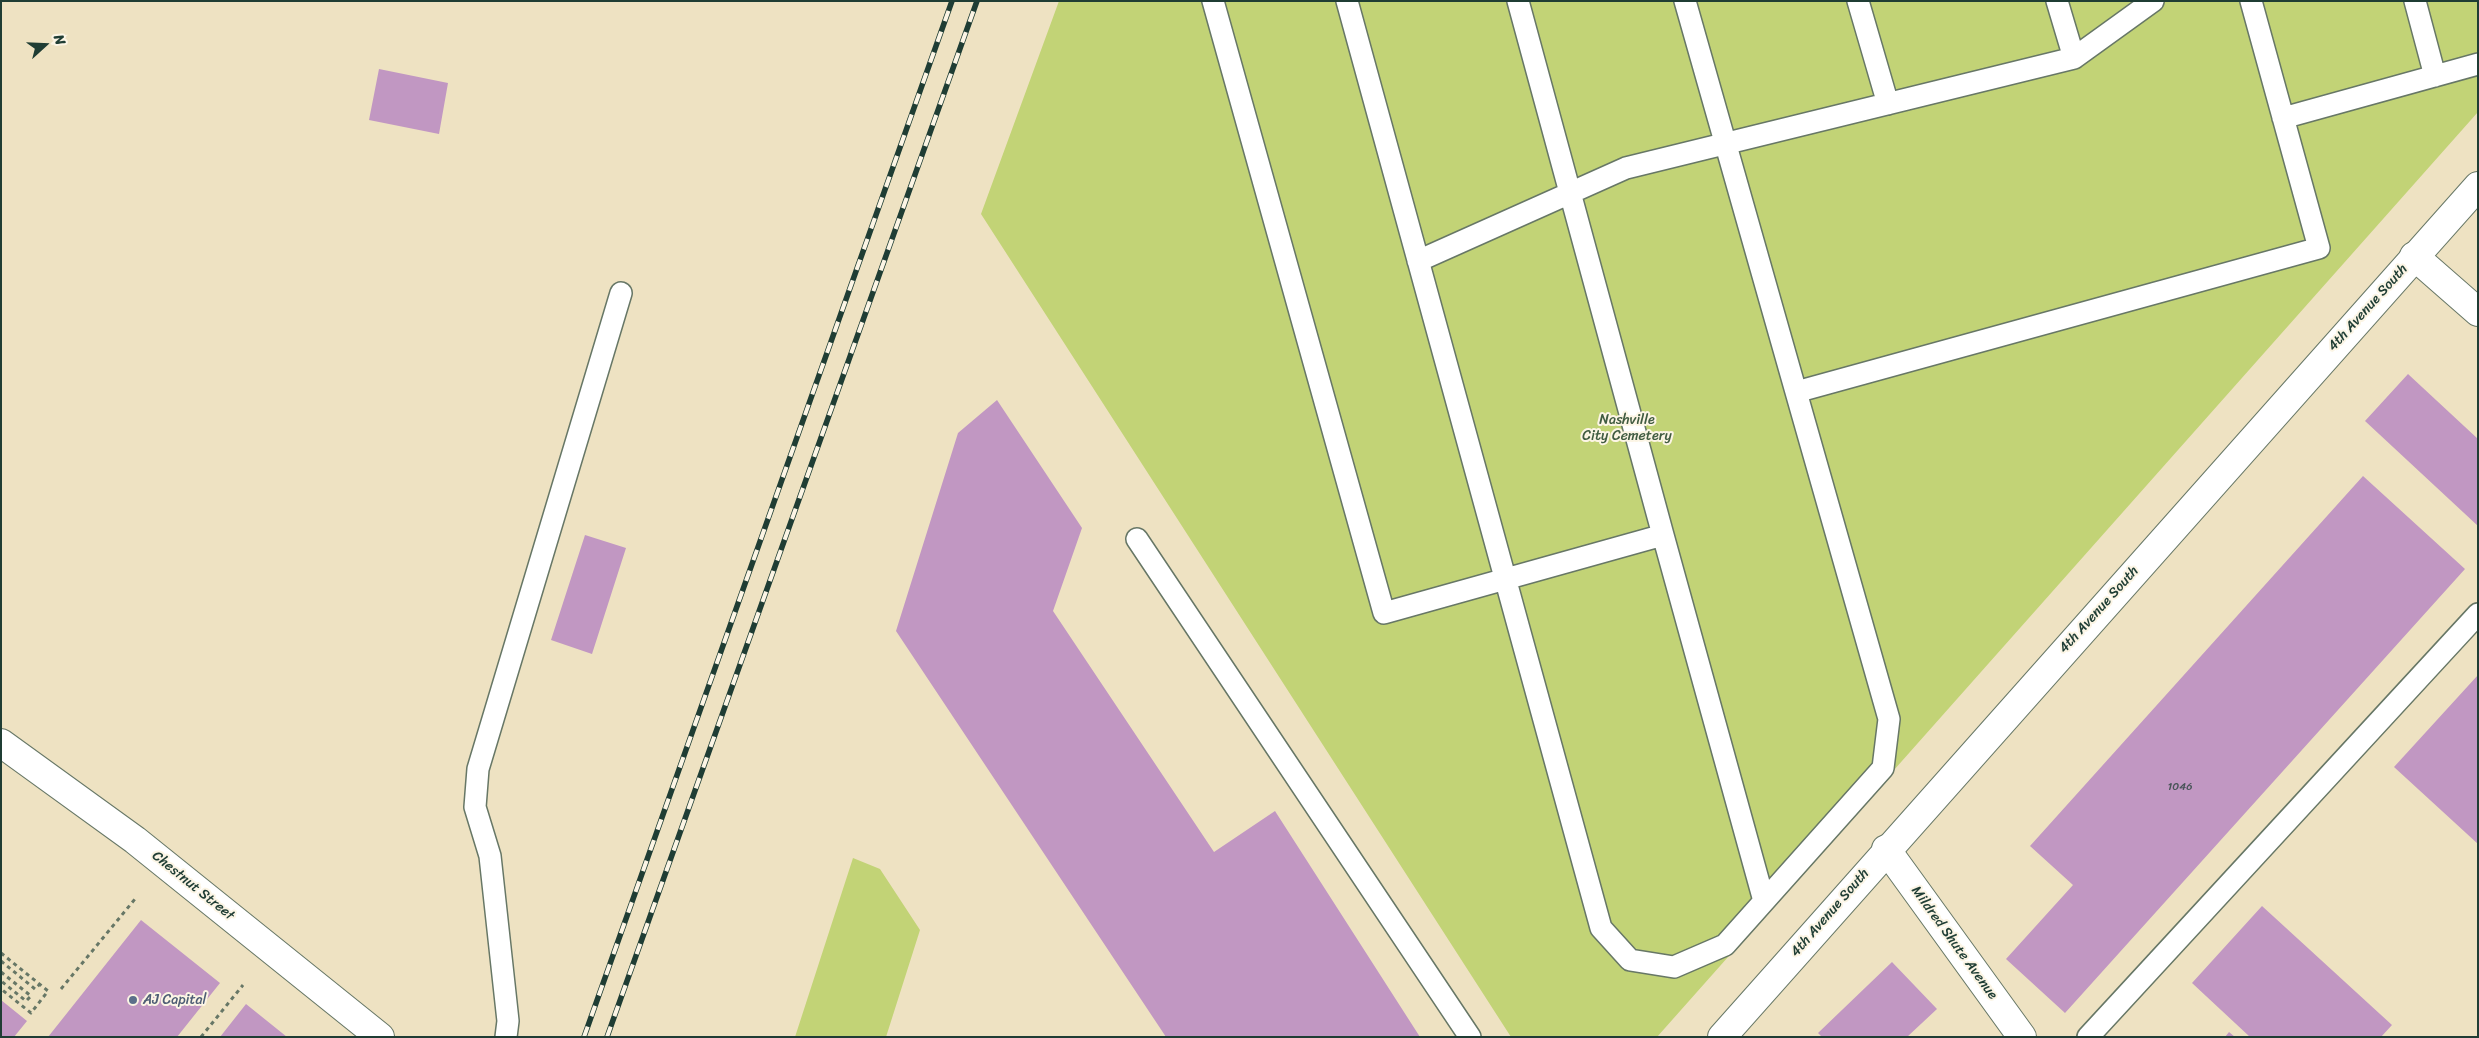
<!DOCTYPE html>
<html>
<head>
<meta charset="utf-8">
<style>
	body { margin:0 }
	#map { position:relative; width:2479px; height:1038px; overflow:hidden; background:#eee2c2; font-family:Sriracha,sans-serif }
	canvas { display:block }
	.frame { position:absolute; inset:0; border:2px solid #1f3d34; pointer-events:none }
	.north { position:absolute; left:20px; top:20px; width:50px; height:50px; -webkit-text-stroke:4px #fcf5e5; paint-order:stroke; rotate:70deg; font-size:14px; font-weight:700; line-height:20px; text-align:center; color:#1f3d34 }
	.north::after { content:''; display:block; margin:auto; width:18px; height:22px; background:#1f3d34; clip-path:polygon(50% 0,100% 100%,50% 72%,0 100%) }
</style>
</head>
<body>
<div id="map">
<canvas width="2479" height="1038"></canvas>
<div class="frame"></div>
<div class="north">N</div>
</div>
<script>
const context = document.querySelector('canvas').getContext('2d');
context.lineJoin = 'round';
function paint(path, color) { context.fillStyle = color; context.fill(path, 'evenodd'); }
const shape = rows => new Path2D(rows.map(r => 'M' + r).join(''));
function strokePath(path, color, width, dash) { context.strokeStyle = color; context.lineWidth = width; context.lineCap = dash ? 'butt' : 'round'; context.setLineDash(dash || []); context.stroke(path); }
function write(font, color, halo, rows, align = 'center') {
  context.font = font + ' Sriracha,sans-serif'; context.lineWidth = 4; context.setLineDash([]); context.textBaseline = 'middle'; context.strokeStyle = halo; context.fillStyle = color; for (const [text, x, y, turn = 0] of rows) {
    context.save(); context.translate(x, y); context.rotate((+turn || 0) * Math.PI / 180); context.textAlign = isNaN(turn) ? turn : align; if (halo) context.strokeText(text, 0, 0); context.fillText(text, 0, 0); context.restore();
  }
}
paint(shape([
	[1059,1,2478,1,2478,112,1657,1037,1511,1037,981,214],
	[853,858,880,869,920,930,886,1037,795,1037]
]), '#c2d376');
paint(shape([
	[379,69,448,83,439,134,369,120],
	[2408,374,2478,439,2478,526,2365,421],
	[997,400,1082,528,1053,611,1214,852,1275,811,1420,1037,1166,1037,896,631,958,433],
	[2363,476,2465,569,2065,1013,2006,959,2073,885,2030,846],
	[585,535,626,548,592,654,551,640],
	[2478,675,2478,844,2394,767],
	[2262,906,2392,1025,2381,1037,2250,1037,2192,983],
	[141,920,220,983,177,1037,48,1037],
	[1892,962,1937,1009,1907,1037,1822,1037,1818,1033],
	[1,1000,27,1021,14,1037,1,1037],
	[246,1004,287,1037,220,1037],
	[2229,1032,2235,1037,2225,1037]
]), '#c197c2');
const service = shape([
	[1213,1,1384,613,1663,535,1518,1],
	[1347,1,1601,928,1630,960,1674,967,1725,945,1883,768,1889,719,1796,392],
	[1685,1,1796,392,2319,248,2251,1],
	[1858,1,1888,104],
	[2057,1,2074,58],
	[2415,1,2435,76],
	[2283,118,2478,64],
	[1418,261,1626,168,2074,58,2153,1],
	[1663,535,1764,901],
	[1137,539,1470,1037],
	[506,1037,508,1021,490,856,475,807,478,769,621,293],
	[2088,1037,2478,614]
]);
const minor = shape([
	[2414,256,2478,312],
	[1886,849,2022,1037]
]);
const tertiary = shape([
	[1,743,135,840,380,1037]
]);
const primary = shape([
	[1722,1037,2478,186]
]);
strokePath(service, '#677766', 24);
strokePath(minor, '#677766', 30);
strokePath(tertiary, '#677766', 30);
strokePath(primary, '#677766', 30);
strokePath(shape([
	[1,953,48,991,31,1013,1,989],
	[1,961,35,989,40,984],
	[1,972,31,996,26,1001,1,981],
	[61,989,135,899],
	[201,1037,243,985]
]), '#677766', 3, [4, 4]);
strokePath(service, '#fff', 21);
strokePath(minor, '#fff', 28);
strokePath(tertiary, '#fff', 28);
strokePath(primary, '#fff', 28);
const rail = shape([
	[584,1037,952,1],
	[607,1037,977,1]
]);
strokePath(rail, '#1f3d34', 5.5);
strokePath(rail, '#fcf5e5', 4, [11]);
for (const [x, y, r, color] of [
	[133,1000,5,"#5c6f8a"]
]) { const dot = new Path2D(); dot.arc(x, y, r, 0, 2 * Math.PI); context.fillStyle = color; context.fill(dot); strokePath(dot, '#fcf5e5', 2); }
write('11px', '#485458', null, [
	["1046",2180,787]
]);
write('14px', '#1f3d34', '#fcf5e5', [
	["4th Avenue South",2368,308,-48],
	["4th Avenue South",2099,610,-48],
	["Chestnut Street",193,886,39],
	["4th Avenue South",1830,913,-49],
	["Mildred Shute Avenue",1954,943,54]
]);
write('14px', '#405b41', '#fcf5e5', [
	["Nashville",1627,420],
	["City Cemetery",1627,436]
]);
write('14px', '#4e5e75', '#fcf5e5', [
	["AJ Capital",143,1000]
], 'left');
</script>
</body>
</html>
